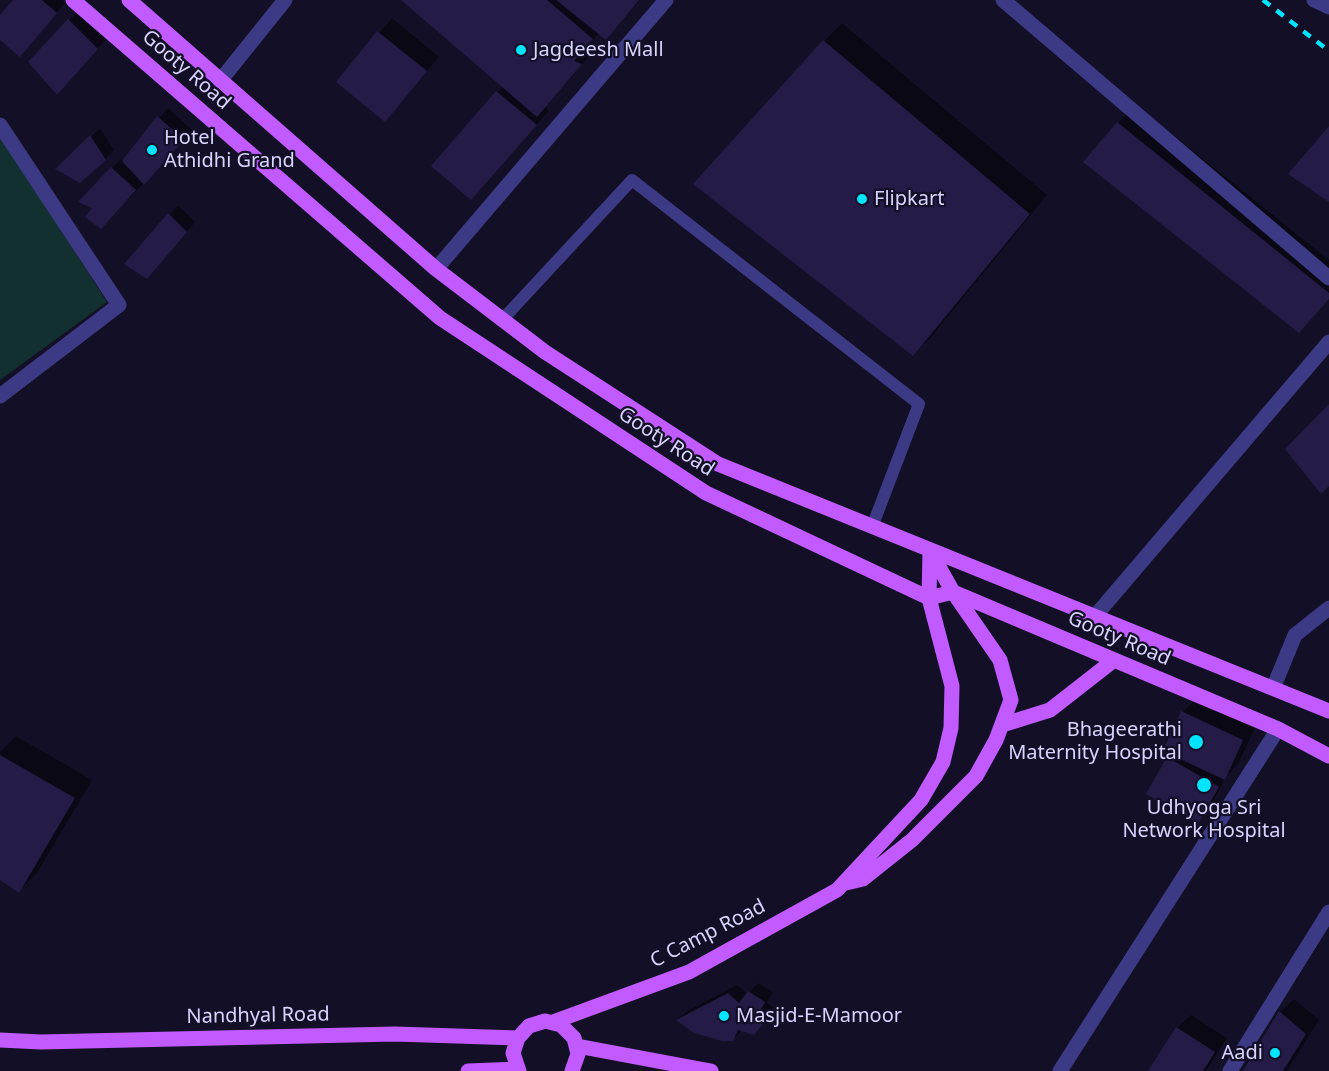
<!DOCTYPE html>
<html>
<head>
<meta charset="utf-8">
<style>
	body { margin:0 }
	canvas { display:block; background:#130f26 }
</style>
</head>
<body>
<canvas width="1329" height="1071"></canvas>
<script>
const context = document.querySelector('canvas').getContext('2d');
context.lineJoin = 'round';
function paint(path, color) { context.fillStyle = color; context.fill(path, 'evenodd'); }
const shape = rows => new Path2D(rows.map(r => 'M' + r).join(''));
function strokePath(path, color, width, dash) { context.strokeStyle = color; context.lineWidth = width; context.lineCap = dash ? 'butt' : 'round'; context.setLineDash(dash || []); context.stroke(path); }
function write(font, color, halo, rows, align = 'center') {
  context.font = font + ' "Noto Sans",sans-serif'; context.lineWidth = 4.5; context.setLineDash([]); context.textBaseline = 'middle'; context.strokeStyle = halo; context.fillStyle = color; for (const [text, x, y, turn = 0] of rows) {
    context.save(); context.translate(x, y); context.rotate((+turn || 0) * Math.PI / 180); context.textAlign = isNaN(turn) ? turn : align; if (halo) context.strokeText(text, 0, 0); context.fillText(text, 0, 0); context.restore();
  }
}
paint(shape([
	[0,136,107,302,0,380]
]), '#12302f');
paint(shape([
	[15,0,62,0,65,3,20,55,0,38,0,18],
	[403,0,640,0,606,38,599,33,591,42,599,45,545,107,549,111,471,198,433,166,503,86],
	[78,11,106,39,66,84,69,20],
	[392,18,439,57,385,120,338,81],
	[842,23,1047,195,932,336,913,354,824,41],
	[1136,105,1329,260,1329,299,1299,331,1118,123],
	[168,108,192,130,153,174,110,218,81,201,121,159,123,161],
	[100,128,114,150,105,159,58,169],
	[178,205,195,222,156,268,126,264],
	[1197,698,1256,726,1238,764,1226,777,1207,813,1197,822,1168,758,1172,754,1183,712],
	[16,736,92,780,37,873,19,891,0,878,0,752],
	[758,983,773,992,767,1003,775,1009,763,1024,742,1030,733,1039,678,1020,687,1011,737,985,748,994],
	[1294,999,1319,1020,1287,1071,1245,1071,1280,1012],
	[1191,1015,1227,1038,1206,1071,1149,1071,1177,1028]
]), '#0007');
paint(shape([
	[13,0,42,0,57,13,20,57,0,40,0,15],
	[401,0,547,0,593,39,574,61,582,64,537,117],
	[556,0,639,0,606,40],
	[68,19,98,49,57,95,28,62],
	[377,31,427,71,385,122,336,82],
	[823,40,1030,214,913,356,693,184],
	[496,91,537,125,471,200,431,166],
	[157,116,184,140,144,185,122,161],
	[1117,122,1329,293,1329,299,1299,333,1083,162],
	[1329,126,1329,202,1288,174],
	[90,135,106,160,80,183,55,169],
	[111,167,136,190,101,229,85,217,92,208,78,202],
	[168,213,187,232,147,279,124,264],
	[1329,404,1329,486,1321,494,1285,449],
	[1181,711,1243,740,1225,780,1163,751],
	[0,755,75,798,19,893,0,880],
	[1167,757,1219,787,1198,824,1146,794],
	[748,991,765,1002,759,1013,768,1018,754,1035,738,1030,733,1041,722,1041,694,1033,676,1020,728,993,739,1003],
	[1279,1011,1306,1034,1283,1071,1243,1071],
	[1176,1027,1215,1052,1203,1071,1148,1071]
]), '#241b47');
strokePath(shape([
	[502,320,632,180,919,404,872,527]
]), '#3d3a85', 12);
strokePath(shape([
	[1003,0,1329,278],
	[1314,0,1329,7],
	[220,81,285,0],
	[0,125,119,305,0,396],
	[436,269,666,0],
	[1096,615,1329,342],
	[1274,686,1295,635,1329,608],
	[1060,1071,1278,729],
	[1230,1071,1329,912]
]), '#3d3a85', 15);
strokePath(shape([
	[73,0,440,318,706,493,929,598,953,592,1278,729,1329,756],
	[129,0,436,269,545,352,718,464,1329,711],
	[1002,725,1050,710,1114,660],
	[846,883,863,879,912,840,976,776,996,740,1011,700,1000,660,953,592,930,551],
	[553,1022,689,972,837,890,921,800,943,762,951,728,952,686,929,598,930,551],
	[0,1040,41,1042,395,1034,518,1038],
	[577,1046,711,1071],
	[468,1071,518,1069],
	[519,1071,513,1053,518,1038,529,1026,545,1021,561,1025,574,1038,578,1054,572,1071]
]), '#c25bff', 15);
strokePath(shape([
	[1263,0,1329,51]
]), '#00e5ff', 4.5, [9, 8]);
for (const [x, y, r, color] of [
	[521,50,6,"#00e5ff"],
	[152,150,6,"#00e5ff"],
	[862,199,6,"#00e5ff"],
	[1196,742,8,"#00e5ff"],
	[1204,785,8,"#00e5ff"],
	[724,1016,6,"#00e5ff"],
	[1275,1053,6,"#00e5ff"]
]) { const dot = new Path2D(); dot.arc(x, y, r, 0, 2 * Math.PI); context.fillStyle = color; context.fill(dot); strokePath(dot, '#130f26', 2); }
write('20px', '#d9d4ff', '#130f26', [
	["Jagdeesh Mall",533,50],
	["Hotel",164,138],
	["Athidhi Grand",164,161],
	["Flipkart",874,199],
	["Bhageerathi",1182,730,"right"],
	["Maternity Hospital",1182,753,"right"],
	["Udhyoga Sri",1204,808,"center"],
	["Network Hospital",1204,831,"center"],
	["Masjid-E-Mamoor",736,1016],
	["Aadi",1263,1053,"right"]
], 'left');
write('20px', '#d9d4ff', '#130f26', [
	["Gooty Road",186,70,41],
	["Gooty Road",666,442,33],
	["Gooty Road",1119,639,23],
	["C Camp Road",708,934,-27],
	["Nandhyal Road",258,1016,-1]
]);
</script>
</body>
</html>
